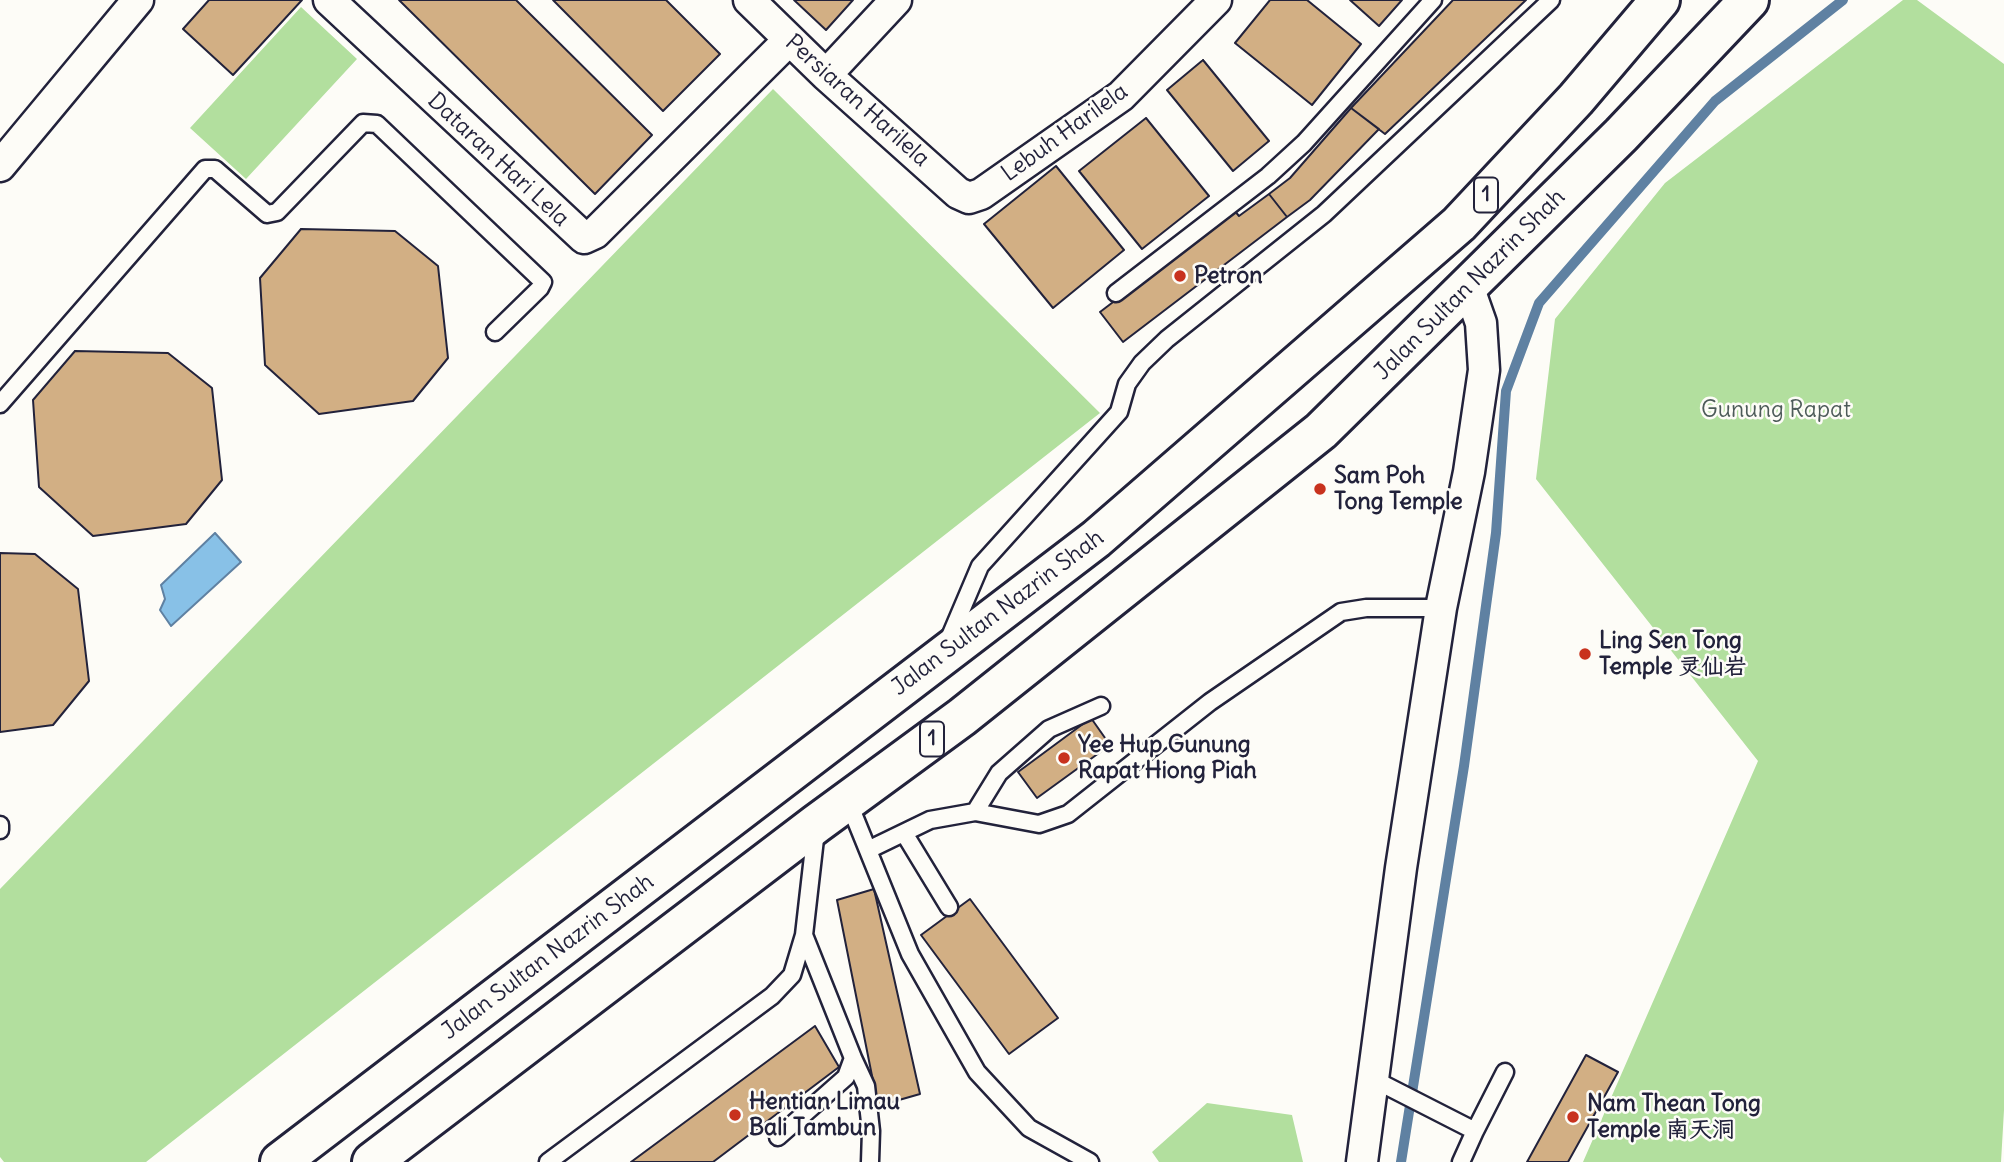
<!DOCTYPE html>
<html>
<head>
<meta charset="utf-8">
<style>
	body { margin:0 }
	canvas { display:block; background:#fdfcf7 }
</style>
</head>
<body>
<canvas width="2004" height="1162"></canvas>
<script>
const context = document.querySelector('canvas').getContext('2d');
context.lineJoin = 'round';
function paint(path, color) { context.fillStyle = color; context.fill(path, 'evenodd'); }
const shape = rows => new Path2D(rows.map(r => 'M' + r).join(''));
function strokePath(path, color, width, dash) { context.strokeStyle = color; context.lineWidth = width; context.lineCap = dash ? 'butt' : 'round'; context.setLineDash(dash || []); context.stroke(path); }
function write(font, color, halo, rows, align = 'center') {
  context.font = font + ' Delius,"LXGW WenKai TC",sans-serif'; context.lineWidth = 5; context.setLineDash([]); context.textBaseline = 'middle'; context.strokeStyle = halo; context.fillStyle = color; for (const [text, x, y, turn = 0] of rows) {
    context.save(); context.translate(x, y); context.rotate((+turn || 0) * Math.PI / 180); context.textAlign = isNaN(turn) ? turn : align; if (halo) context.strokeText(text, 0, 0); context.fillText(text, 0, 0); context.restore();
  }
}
paint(shape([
	[1903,0,1917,0,2004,64,2004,1110,2001,1162,1583,1162,1758,761,1536,479,1555,319,1665,183],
	[301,7,357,59,246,179,190,128],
	[773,89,1100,413,146,1162,4,1162,0,1157,0,889],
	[1207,1103,1292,1115,1303,1162,1159,1162,1152,1152]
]), '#b2df9e');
const water = shape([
	[215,533,241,562,171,626,160,610,165,599,161,585,215,533]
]);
paint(water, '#88c1e7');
strokePath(water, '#5f81a2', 2);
strokePath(shape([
	[1401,1162,1464,766,1496,533,1506,391,1539,303,1715,101,1843,0]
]), '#5f81a2', 10);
const building = shape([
	[209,0,302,0,233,75,183,29,209,0],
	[399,0,516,0,652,135,595,194,399,0],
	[553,0,666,0,720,54,663,111,553,0],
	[794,0,853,0,826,30,794,0],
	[1270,0,1307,0,1361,44,1312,105,1235,43,1270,0],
	[1350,0,1402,0,1379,26,1350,0],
	[1453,0,1526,0,1385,134,1351,108,1453,0],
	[1203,60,1269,141,1233,171,1167,90,1203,60],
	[1351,108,1379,129,1310,200,1287,217,1269,194,1290,178,1351,108],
	[1146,118,1209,196,1142,249,1079,171,1146,118],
	[1056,166,1124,250,1053,308,984,224,1056,166],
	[1269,194,1287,217,1123,342,1100,312,1234,210,1239,216,1269,194],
	[301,229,395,231,438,266,448,358,413,401,319,414,265,365,260,278,301,229],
	[75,351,168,353,212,388,222,480,186,524,93,536,39,487,33,400,75,351],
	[0,553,35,554,78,589,89,681,53,725,0,732,0,553],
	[1091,718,1110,745,1037,798,1018,772,1091,718],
	[874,889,920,1094,878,1106,837,900,874,889],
	[970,899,1058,1018,1009,1054,921,935,970,899],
	[815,1026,839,1067,713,1162,631,1162,815,1026],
	[1586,1055,1618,1072,1568,1162,1527,1162,1586,1055]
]);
paint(building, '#d2af84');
strokePath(building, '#22223b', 2);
const service = shape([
	[1116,293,1268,176,1304,143,1433,0],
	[0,404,205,169,215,169,267,214,277,212,363,123,377,124,543,282,540,288,495,332],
	[949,639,980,566,1119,412,1127,384,1142,363,1167,339,1324,214,1551,0],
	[848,801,910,954,977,1072,1029,1128,1090,1162],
	[975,812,999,773,1049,729,1101,706],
	[0,825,0,830],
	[904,833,949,907],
	[868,850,930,820,975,812,1039,824,1068,814,1210,702,1341,612,1366,608,1441,608],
	[853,1058,866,1086,871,1131,870,1162],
	[1373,1079,1475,1131,1505,1072],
	[778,1137,846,1077,853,1058,804,935],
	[548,1162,772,996,792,975,804,935,816,830],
	[1461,1162,1475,1131]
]);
const minor = shape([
	[329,0,584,238,595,233,789,40],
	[749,0,826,75,958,193,969,198,981,194,1121,96,1216,0],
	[826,75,896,0],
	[0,166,138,0],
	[1362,1162,1401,868,1441,608,1469,472,1484,370,1481,323,1468,286]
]);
const trunk = shape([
	[280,1162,1096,539,1459,224,1576,99,1660,0],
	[372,1162,816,824,962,717,1321,431,1621,135,1749,0]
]);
strokePath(service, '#22223b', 21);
strokePath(minor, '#22223b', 35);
strokePath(trunk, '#22223b', 44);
strokePath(service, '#fdfcf7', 16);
strokePath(minor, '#fdfcf7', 30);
strokePath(trunk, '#fdfcf7', 38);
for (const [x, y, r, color] of [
	[1180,276,7,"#c8321e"],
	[1320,489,7,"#c8321e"],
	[1585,654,7,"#c8321e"],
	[1064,758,7,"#c8321e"],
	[735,1115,7,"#c8321e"],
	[1573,1117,7,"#c8321e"]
]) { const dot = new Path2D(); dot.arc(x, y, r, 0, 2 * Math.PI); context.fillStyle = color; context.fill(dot); strokePath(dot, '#fdfcf7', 2.5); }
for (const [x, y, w] of [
	[1486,195,24],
	[932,739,24]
]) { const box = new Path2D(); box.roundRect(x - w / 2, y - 17.5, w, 35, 5); context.fillStyle = '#fdfcf7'; context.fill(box); strokePath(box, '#22223b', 2); }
write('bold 21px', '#22223b', null, [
	["1",1486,195],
	["1",932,739]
]);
write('23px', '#22223b', '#fdfcf7', [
	["Persiaran Harilela",857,101,42],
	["Lebuh Harilela",1065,133,-36],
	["Dataran Hari Lela",498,160,43],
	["Jalan Sultan Nazrin Shah",1470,285,-45],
	["Jalan Sultan Nazrin Shah",998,613,-37],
	["Jalan Sultan Nazrin Shah",548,957,-37]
]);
write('bold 23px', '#22223b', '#fdfcf7', [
	["Petron",1194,276],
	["Sam Poh",1334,476],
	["Tong Temple",1334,502],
	["Ling Sen Tong",1599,641],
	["Temple 灵仙岩",1599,667],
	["Yee Hup Gunung",1078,745],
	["Rapat Hiong Piah",1078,771],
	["Hentian Limau",749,1102],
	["Bali Tambun",749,1128],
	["Nam Thean Tong",1587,1104],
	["Temple 南天洞",1587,1130]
], 'left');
write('23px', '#4d5b59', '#fdfcf7', [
	["Gunung Rapat",1776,410]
]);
</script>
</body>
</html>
